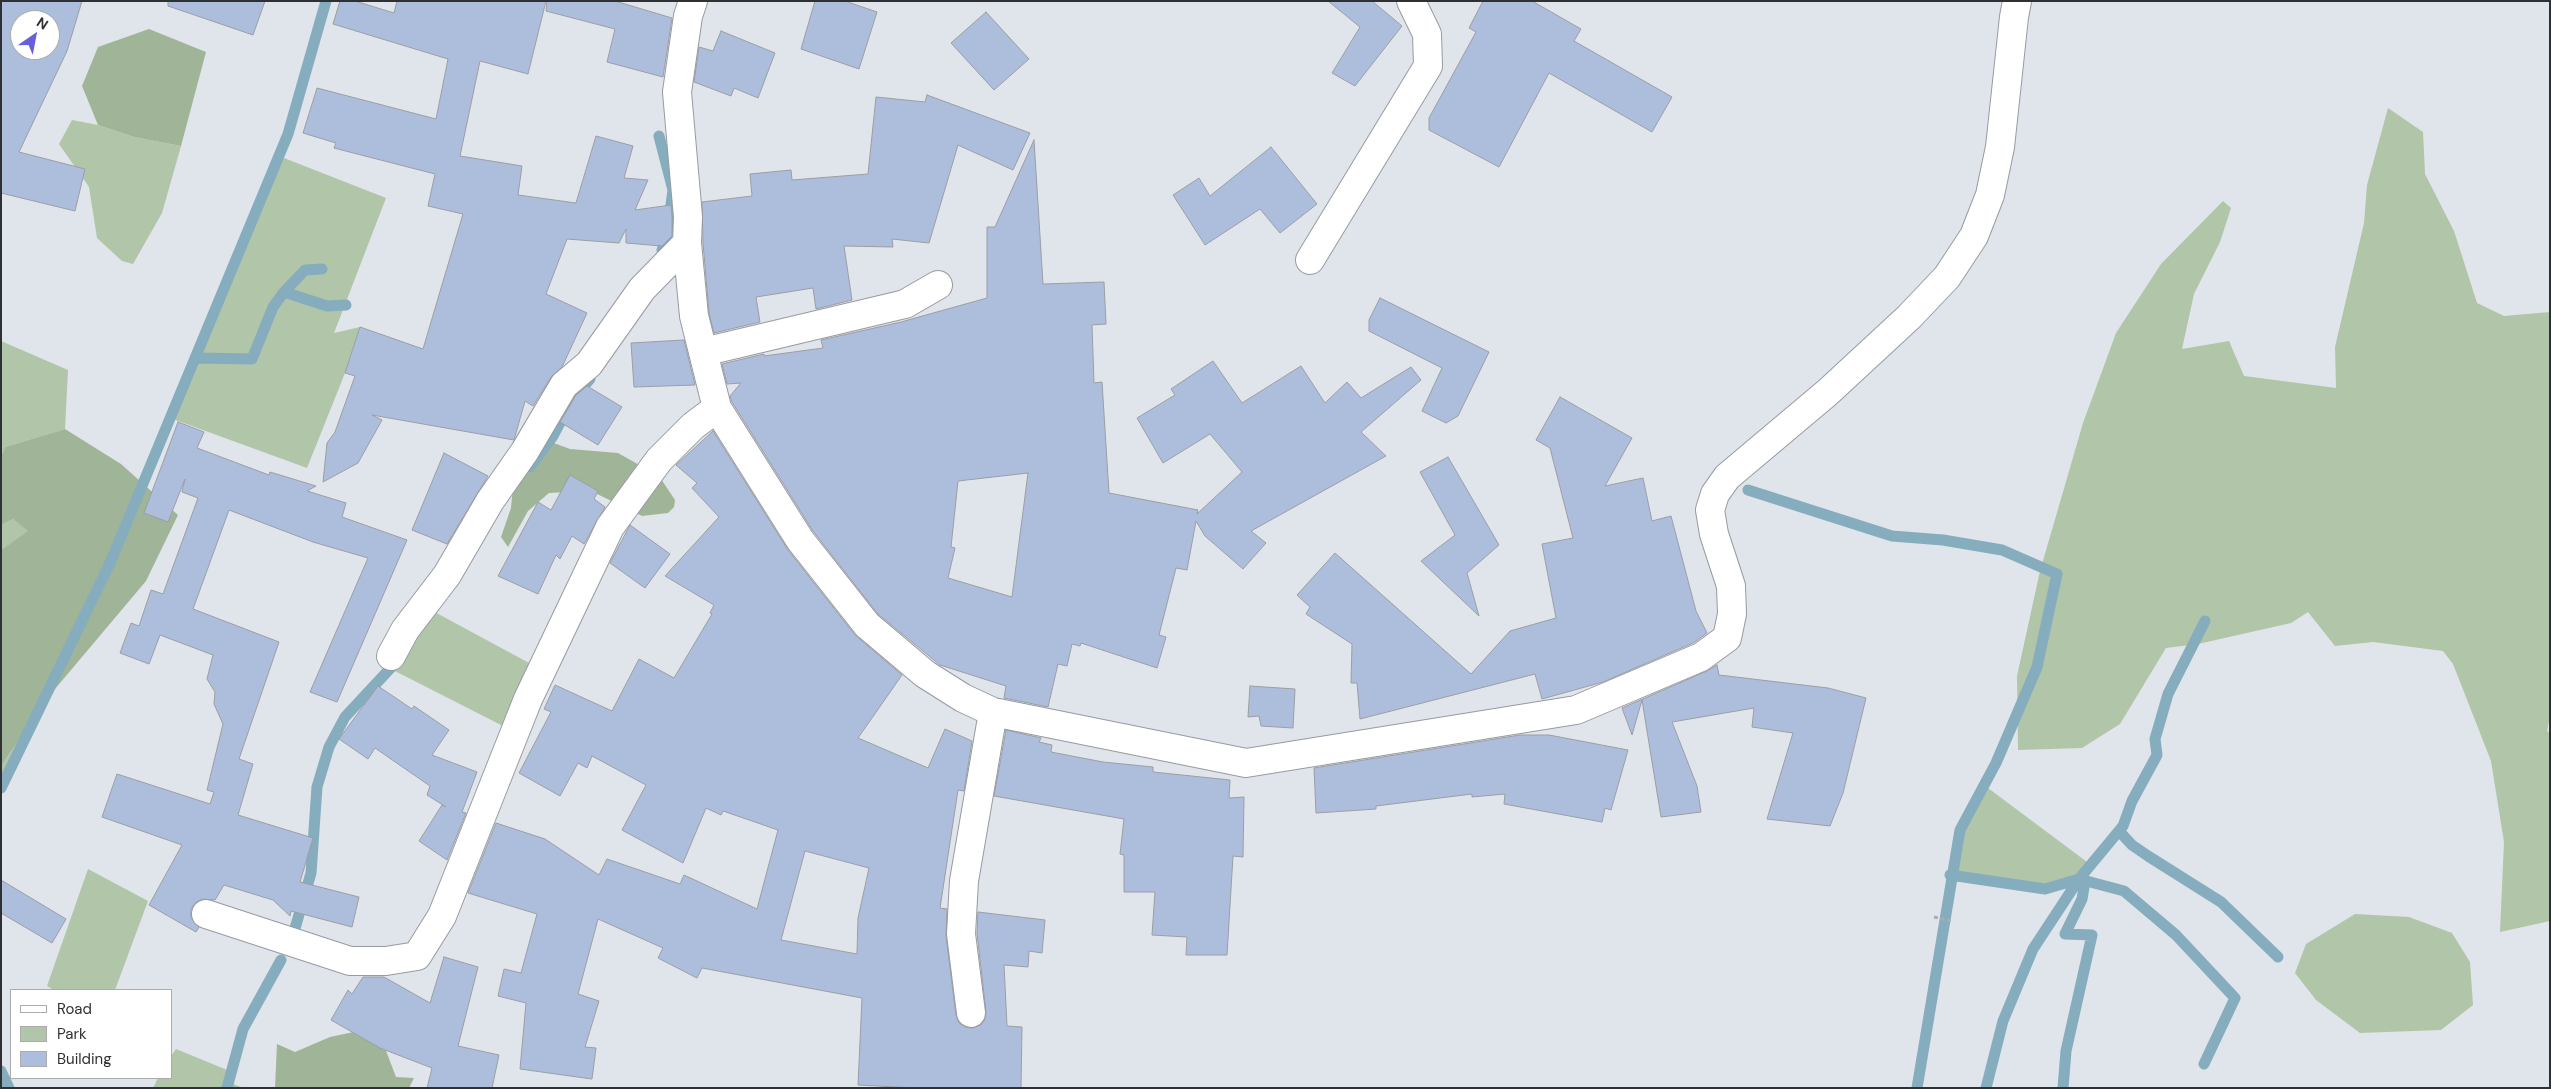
<!DOCTYPE html>
<html>
<head>
<meta charset="utf-8">
<style>
	body { margin:0 }
	#map { position:relative; width:2551px; height:1089px; overflow:hidden; background:#e0e4eb; font-family:"DM Sans",sans-serif }
	canvas { display:block }
	.frame { position:absolute; inset:0; border:2px solid #2f3033; pointer-events:none }
	.legend { position:absolute; left:10px; top:989px; width:162px; height:90px; box-sizing:border-box; background:#fff; border:1px solid #acacad; margin:0; padding:6px 9px; list-style:none; font-size:15px; color:#2f3033 }
	.legend li { display:flex; align-items:center; gap:10px; height:25px }
	.legend b { width:25px; border:1px solid #acacad }
	.north { position:absolute; left:10px; top:10px; width:50px; height:50px; box-sizing:border-box; background:#fff; border:1px solid #acacad; border-radius:50%; rotate:33deg; font-size:14px; font-weight:700; line-height:20px; text-align:center; color:#2f3033 }
	.north::after { content:''; display:block; margin:auto; width:18px; height:22px; background:#6860da; clip-path:polygon(50% 0,100% 100%,50% 72%,0 100%) }
</style>
</head>
<body>
<div id="map">
<canvas width="2551" height="1089"></canvas>
<div class="frame"></div>
<ul class="legend">
<li><b style="height:6px;background:#fff"></b>Road</li>
<li><b style="height:14px;background:#b1c5a8"></b>Park</li>
<li><b style="height:14px;background:#adbedd"></b>Building</li>
</ul>
<div class="north">N</div>
</div>
<script>
const context = document.querySelector('canvas').getContext('2d');
context.lineJoin = 'round';
function paint(path, color) { context.fillStyle = color; context.fill(path, 'evenodd'); }
const shape = rows => new Path2D(rows.map(r => 'M' + r).join(''));
function strokePath(path, color, width, dash) { context.strokeStyle = color; context.lineWidth = width; context.lineCap = dash ? 'butt' : 'round'; context.setLineDash(dash || []); context.stroke(path); }
paint(shape([
	[2388,108,2423,132,2425,174,2454,231,2477,303,2504,316,2550,312,2550,716,2547,731,2550,733,2550,921,2500,932,2504,842,2491,761,2453,664,2443,651,2373,642,2335,646,2308,612,2291,623,2198,644,2166,648,2120,724,2082,748,2018,750,2017,676,2040,571,2083,423,2116,333,2161,264,2223,201,2231,208,2220,242,2194,294,2182,349,2229,341,2244,376,2336,388,2335,347,2364,223,2367,185],
	[72,120,98,125,134,137,181,146,162,213,133,264,122,261,97,238,89,187,59,144],
	[279,156,386,198,334,333,360,327,345,373,307,468,170,418],
	[1,341,68,370,65,429,5,447,1,457],
	[13,519,29,531,1,550,1,525],
	[429,609,531,664,503,726,387,667],
	[36,717,10,768,1,788,1,766],
	[1984,785,2091,865,2079,879,2045,889,1950,875,1960,830],
	[88,869,148,901,115,990,54,990,47,986],
	[2355,914,2409,917,2452,933,2470,962,2473,1005,2441,1030,2360,1033,2316,1000,2295,973,2306,944],
	[176,1049,232,1072,229,1082,243,1088,153,1088,158,1078,171,1078,171,1056]
]), '#b1c5a8');
paint(shape([
	[149,29,206,52,181,146,134,137,98,125,82,86,98,47],
	[65,429,121,464,178,515,146,581,55,689,1,766,1,550,28,531,13,519,1,525,1,457,5,447],
	[529,434,570,449,618,453,659,476,675,500,674,507,668,513,642,516,591,491,549,493,528,511,508,547,501,537,511,508,514,476],
	[368,1029,380,1035,396,1077,414,1078,409,1088,275,1088,277,1044,295,1052,330,1037]
]), '#a0b597');
strokePath(shape([
	[659,136,673,190,666,242,662,250],
	[284,292,305,270,322,269],
	[195,358,252,359,273,307,284,292,327,306,346,305],
	[530,467,553,436,572,400,590,379],
	[1748,490,1892,536,1943,540,2002,550,2057,574,2037,667,1996,763,1960,830,1917,1088],
	[1,788,110,563,288,134,326,1],
	[2119,831,2132,845,2148,856,2221,902,2278,957],
	[1950,875,2045,889,2079,879,2124,891,2176,935,2235,998,2204,1064],
	[294,932,311,873,317,787,329,747,345,717,399,659],
	[1,1071,9,1088],
	[227,1088,243,1029,281,960],
	[1986,1088,2003,1021,2033,949,2079,879,2123,826,2132,801,2157,755,2155,739,2168,694,2205,621],
	[2063,1088,2066,1051,2092,935,2065,934,2082,899,2085,881]
]), '#86adbd', 11);
const building = shape([
	[1,1,82,1,67,51,19,152,85,169,75,211,1,193,1,1],
	[20,20,50,20,50,50,20,50,20,20],
	[168,1,265,1,253,35,168,6,168,1],
	[340,1,355,1,394,13,397,1,546,1,528,74,480,61,460,156,522,166,518,195,576,203,596,136,633,146,624,178,648,180,635,210,671,205,672,217,672,236,662,246,626,243,626,229,619,243,567,239,546,294,587,313,562,367,551,377,533,406,525,401,514,440,372,415,382,420,358,463,323,482,327,443,335,432,355,376,345,373,360,327,423,349,463,214,428,206,435,174,334,148,336,143,303,133,317,88,436,119,448,59,333,24,340,1],
	[547,1,615,1,672,18,663,77,607,62,615,29,546,11,547,1],
	[815,1,845,1,877,12,859,69,801,49,815,1],
	[1328,1,1372,1,1402,26,1355,86,1332,73,1360,27,1328,1],
	[1483,1,1532,1,1581,29,1574,41,1672,97,1652,132,1549,73,1499,167,1429,130,1429,118,1476,32,1469,28,1483,1],
	[986,12,1029,59,994,90,951,43,986,12],
	[721,31,775,53,758,98,734,88,731,96,694,82,699,47,713,51,721,31],
	[927,95,1030,133,1013,170,958,145,929,243,892,239,893,247,844,246,852,300,816,309,813,288,756,297,760,322,714,333,709,313,703,243,702,202,752,196,750,174,791,170,792,180,868,174,876,97,925,102,927,95],
	[1034,140,1043,284,1104,282,1106,324,1092,325,1094,383,1102,382,1109,493,1198,510,1197,514,1242,472,1210,434,1163,463,1137,418,1175,395,1171,389,1213,361,1242,403,1301,366,1325,403,1347,382,1361,398,1411,367,1421,380,1361,432,1386,456,1251,531,1266,543,1243,569,1205,536,1196,521,1187,570,1176,568,1159,635,1166,637,1157,668,1081,643,1080,646,1072,644,1067,666,1058,664,1048,707,1004,698,1006,686,940,665,878,614,813,531,732,402,730,396,741,383,727,384,722,364,764,354,764,356,823,348,821,340,901,322,987,298,987,227,995,227,1034,140],
	[1028,473,1012,597,948,578,955,548,951,547,958,481,1028,473],
	[1271,147,1317,204,1280,233,1260,209,1205,245,1173,195,1199,178,1210,196,1271,147],
	[1380,298,1489,352,1458,416,1446,423,1422,411,1442,368,1369,331,1369,320,1380,298],
	[684,340,695,385,634,387,631,343,684,340],
	[587,386,622,407,598,445,560,422,576,395,587,386],
	[1560,397,1632,438,1605,486,1643,478,1652,521,1671,516,1696,611,1707,633,1693,643,1603,682,1542,699,1535,674,1360,719,1357,683,1351,683,1352,644,1306,614,1310,607,1297,595,1335,553,1471,674,1510,631,1556,618,1542,544,1573,538,1550,448,1536,440,1560,397],
	[178,422,204,432,197,448,269,475,270,472,316,486,307,491,346,503,342,517,407,540,337,702,310,692,368,558,313,542,229,510,193,609,279,642,239,759,253,764,238,815,313,838,300,882,359,897,352,927,291,911,290,916,273,900,224,885,215,900,202,899,195,903,191,909,191,918,199,927,196,932,149,905,182,845,102,817,117,774,210,804,214,792,207,790,223,724,214,704,215,692,207,679,213,655,160,635,149,664,120,653,131,623,139,626,151,590,163,594,198,498,182,492,185,479,168,522,144,513,178,422],
	[713,431,788,550,855,635,902,675,858,738,928,768,945,729,972,741,964,791,958,790,940,908,947,909,946,936,956,1015,959,1023,965,1027,972,1028,981,1025,985,1019,986,1012,977,933,978,912,1045,920,1042,953,1029,951,1028,967,1004,965,1007,1026,1022,1027,1021,1088,916,1088,858,1085,862,998,702,968,697,978,658,958,663,948,598,919,578,994,599,1001,585,1047,596,1048,592,1079,520,1069,526,1003,498,996,504,969,521,973,537,914,468,893,496,823,545,839,599,875,607,859,680,884,684,875,757,909,778,830,723,811,721,815,706,808,683,863,622,830,646,785,592,756,587,768,578,763,560,796,519,773,551,712,544,709,555,685,612,711,639,659,674,678,712,614,710,613,714,605,665,576,719,517,692,488,697,483,676,465,713,431],
	[805,851,869,868,858,918,857,954,781,940,805,851],
	[444,453,488,476,447,544,412,530,444,453],
	[1448,457,1499,545,1467,573,1479,616,1421,561,1455,535,1420,472,1448,457],
	[570,475,598,491,594,499,605,507,584,544,572,536,560,559,556,555,538,594,498,576,538,502,551,510,570,475],
	[630,525,670,554,645,588,610,563,630,525],
	[1717,665,1719,675,1828,688,1866,698,1843,793,1830,826,1767,819,1793,733,1752,727,1754,708,1672,722,1697,786,1701,812,1661,817,1642,700,1632,735,1622,708,1707,671,1717,665],
	[378,686,412,709,414,706,449,730,432,755,477,772,462,812,466,813,447,860,419,841,442,805,446,807,427,795,430,786,375,748,368,759,339,739,378,686],
	[1250,686,1295,689,1293,728,1261,726,1259,716,1248,717,1250,686],
	[1006,730,1041,738,1039,742,1052,745,1051,752,1103,762,1153,767,1153,772,1230,780,1229,798,1244,797,1243,857,1233,856,1227,955,1186,955,1187,937,1152,935,1155,892,1124,892,1124,855,1120,854,1124,819,994,796,1006,730],
	[1520,735,1549,735,1628,750,1611,810,1605,808,1602,822,1504,804,1505,794,1472,797,1472,794,1376,806,1376,809,1316,813,1314,768,1520,735],
	[1,880,66,919,52,943,1,913,1,880],
	[444,957,478,967,458,1046,499,1055,492,1088,427,1088,432,1068,380,1048,331,1020,348,990,352,994,363,977,384,977,430,1003,444,957]
]);
paint(building, '#adbedd');
strokePath(building, '#9a9ea4', 1);
const minor = shape([
	[693,1,688,16,677,92,688,217,687,243,694,316,717,408,800,540,867,625,925,674,963,698,993,712,1246,763,1576,710,1701,657,1727,638,1732,614,1731,586,1714,534,1710,510,1715,494,1727,477,1828,392,1909,317,1947,277,1974,236,1990,195,2000,147,2014,17,2017,1],
	[1310,260,1428,66,1427,34,1411,1],
	[703,352,905,304,938,285],
	[391,656,405,630,447,575,490,501,525,451,564,385,589,364,642,289,687,243],
	[206,914,350,961,386,961,417,956,442,916,528,699,610,527,659,460,693,426,717,408],
	[971,1013,961,934,964,881,993,712]
]);
strokePath(minor, '#979ba1', 30);
strokePath(shape([
	[1934,917,1952,921]
]), '#a9acb2', 3, [4, 2.5]);
strokePath(minor, '#fff', 28);
</script>
</body>
</html>
